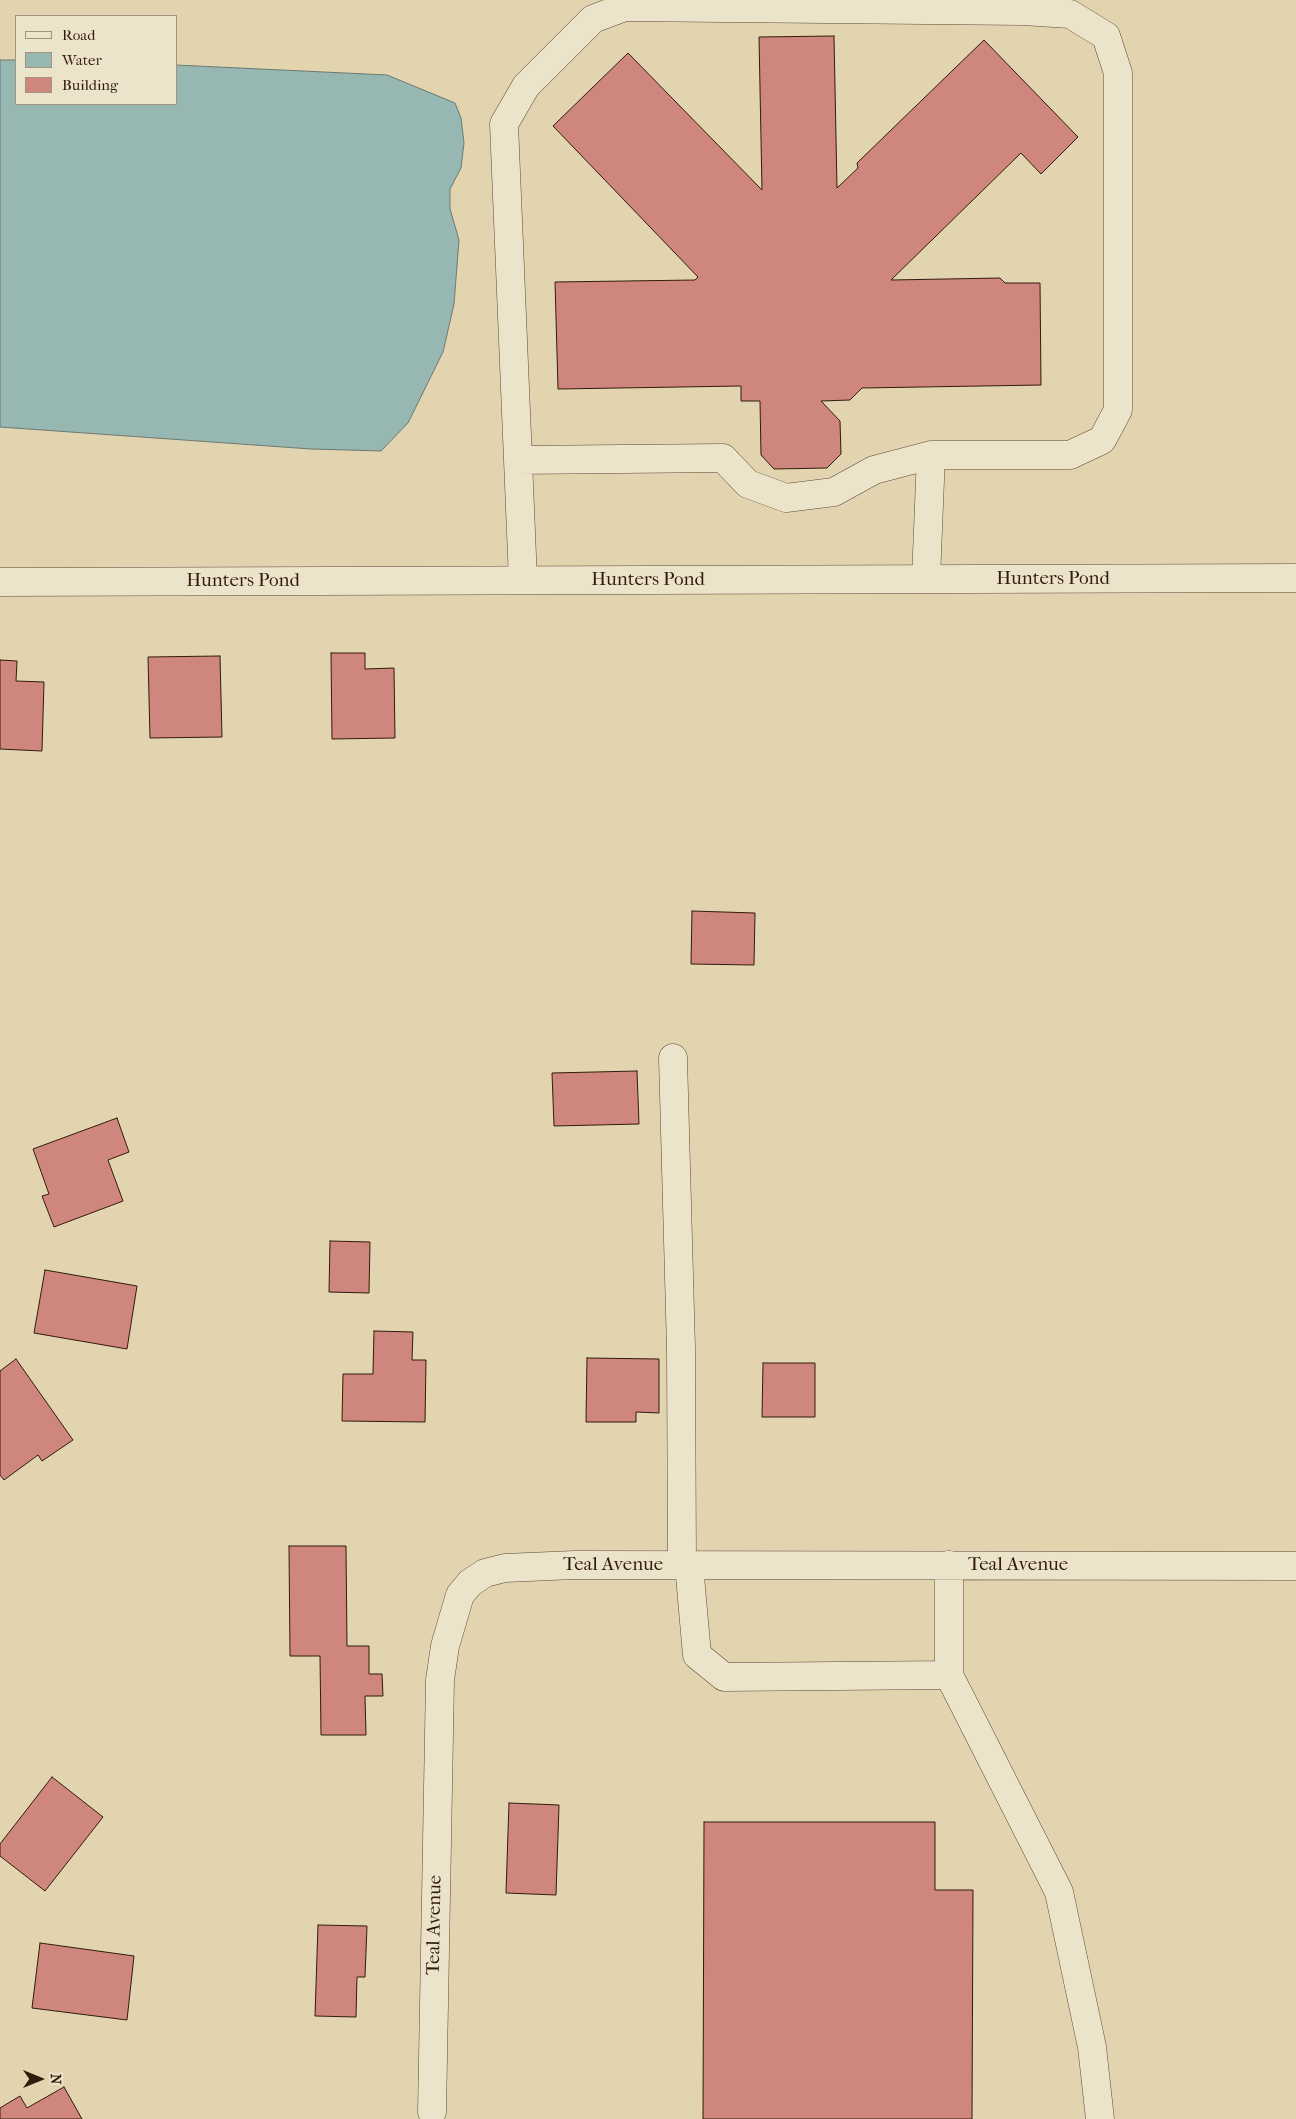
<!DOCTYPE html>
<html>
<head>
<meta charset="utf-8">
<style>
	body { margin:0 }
	#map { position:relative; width:1296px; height:2119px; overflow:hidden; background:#e1d4af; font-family:"IM FELL French Canon",serif }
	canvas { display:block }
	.legend { position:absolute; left:15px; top:15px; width:162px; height:90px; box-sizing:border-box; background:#ece3cb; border:1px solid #a2937f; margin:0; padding:6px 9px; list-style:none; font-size:15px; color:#321b0c }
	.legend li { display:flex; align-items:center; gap:10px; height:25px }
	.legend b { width:25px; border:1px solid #a2937f }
	.north { position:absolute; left:15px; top:2054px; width:50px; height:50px; -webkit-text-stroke:4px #ece3cb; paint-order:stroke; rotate:90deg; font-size:14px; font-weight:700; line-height:20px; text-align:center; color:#321b0c }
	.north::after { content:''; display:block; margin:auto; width:18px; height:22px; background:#321b0c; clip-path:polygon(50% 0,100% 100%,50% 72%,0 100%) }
</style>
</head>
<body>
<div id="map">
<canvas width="1296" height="2119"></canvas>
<ul class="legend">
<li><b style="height:6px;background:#ece3cb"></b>Road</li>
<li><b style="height:14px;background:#96b7b2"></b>Water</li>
<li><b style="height:14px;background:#ce867d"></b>Building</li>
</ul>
<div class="north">N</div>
</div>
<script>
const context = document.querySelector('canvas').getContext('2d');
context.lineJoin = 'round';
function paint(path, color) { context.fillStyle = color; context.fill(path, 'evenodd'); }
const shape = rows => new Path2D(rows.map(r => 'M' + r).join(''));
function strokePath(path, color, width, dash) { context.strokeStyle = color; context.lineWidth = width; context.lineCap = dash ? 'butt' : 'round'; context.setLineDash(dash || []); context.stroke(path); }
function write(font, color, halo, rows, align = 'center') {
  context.font = font + ' "IM FELL French Canon",serif'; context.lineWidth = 4; context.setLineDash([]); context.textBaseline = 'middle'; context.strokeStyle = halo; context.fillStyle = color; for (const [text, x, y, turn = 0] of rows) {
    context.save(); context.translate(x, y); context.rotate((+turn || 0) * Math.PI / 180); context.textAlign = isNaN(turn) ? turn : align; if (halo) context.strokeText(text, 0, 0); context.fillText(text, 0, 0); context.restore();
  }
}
const water = shape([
	[0,60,16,60,16,104,176,104,176,65,387,75,455,103,461,118,464,143,461,168,450,189,450,209,459,240,454,304,443,352,408,423,381,451,311,449,0,427,0,60]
]);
paint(water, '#96b7b2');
strokePath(water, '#6e7970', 1);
const building = shape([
	[834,36,837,188,858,168,857,163,984,40,1078,137,1041,174,1021,153,891,280,1000,278,1005,283,1040,283,1041,385,862,388,850,400,821,401,840,421,841,454,827,468,774,469,761,455,760,401,741,401,741,386,558,389,555,282,695,280,698,277,553,126,628,53,762,190,759,37,834,36],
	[331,653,365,653,365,669,394,668,395,738,332,739,331,653],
	[220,656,222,737,150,738,148,657,220,656],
	[0,660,17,661,16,681,44,682,42,751,0,749,0,660],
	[692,911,755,913,754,965,691,964,692,911],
	[637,1071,639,1124,554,1126,552,1073,637,1071],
	[117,1118,129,1152,108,1160,123,1201,54,1227,42,1196,49,1194,33,1149,117,1118],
	[330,1241,370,1242,369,1293,329,1292,330,1241],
	[45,1270,137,1286,127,1349,34,1333,45,1270],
	[374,1331,413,1332,412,1360,426,1360,425,1422,342,1421,343,1374,373,1374,374,1331],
	[587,1358,659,1359,659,1413,636,1412,636,1422,586,1422,587,1358],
	[16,1359,73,1440,42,1461,38,1455,4,1480,0,1475,0,1371,16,1359],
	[763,1363,815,1363,815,1417,762,1417,763,1363],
	[289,1546,346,1546,347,1646,369,1646,369,1674,382,1674,383,1696,365,1696,366,1735,321,1735,320,1656,290,1656,289,1546],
	[52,1777,103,1817,45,1891,0,1856,0,1844,52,1777],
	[509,1803,559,1805,556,1895,506,1893,509,1803],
	[704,1822,935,1822,935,1890,973,1890,972,2119,703,2119,704,1822],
	[318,1925,367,1926,365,1977,357,1977,356,2017,315,2016,318,1925],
	[40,1943,134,1956,127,2020,32,2008,40,1943],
	[64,2087,82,2119,0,2119,0,2108,20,2096,27,2108,64,2087]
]);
paint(building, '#ce867d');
strokePath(building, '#321b0c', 1);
const minor = shape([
	[518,460,723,458,748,484,786,498,834,492,874,470,931,455],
	[523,580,504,124,526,86,593,19,625,7,1023,11,1070,14,1106,36,1118,73,1118,410,1102,440,1070,455,931,455,926,579],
	[0,582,1296,578],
	[673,1058,681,1349,682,1565],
	[689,1565,697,1655,724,1677,949,1675],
	[949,1565,949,1675,1059,1892,1092,2047,1100,2119],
	[432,2112,440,1680,445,1646,460,1595,470,1583,485,1573,505,1568,574,1565,1296,1566]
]);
strokePath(minor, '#5e4935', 29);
strokePath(minor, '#ece3cb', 28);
write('19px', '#321b0c', '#ece3cb', [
	["Hunters Pond",1053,579],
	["Hunters Pond",648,580],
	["Hunters Pond",243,581],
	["Teal Avenue",613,1565],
	["Teal Avenue",1018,1565],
	["Teal Avenue",435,1925,-89]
]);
</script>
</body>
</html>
